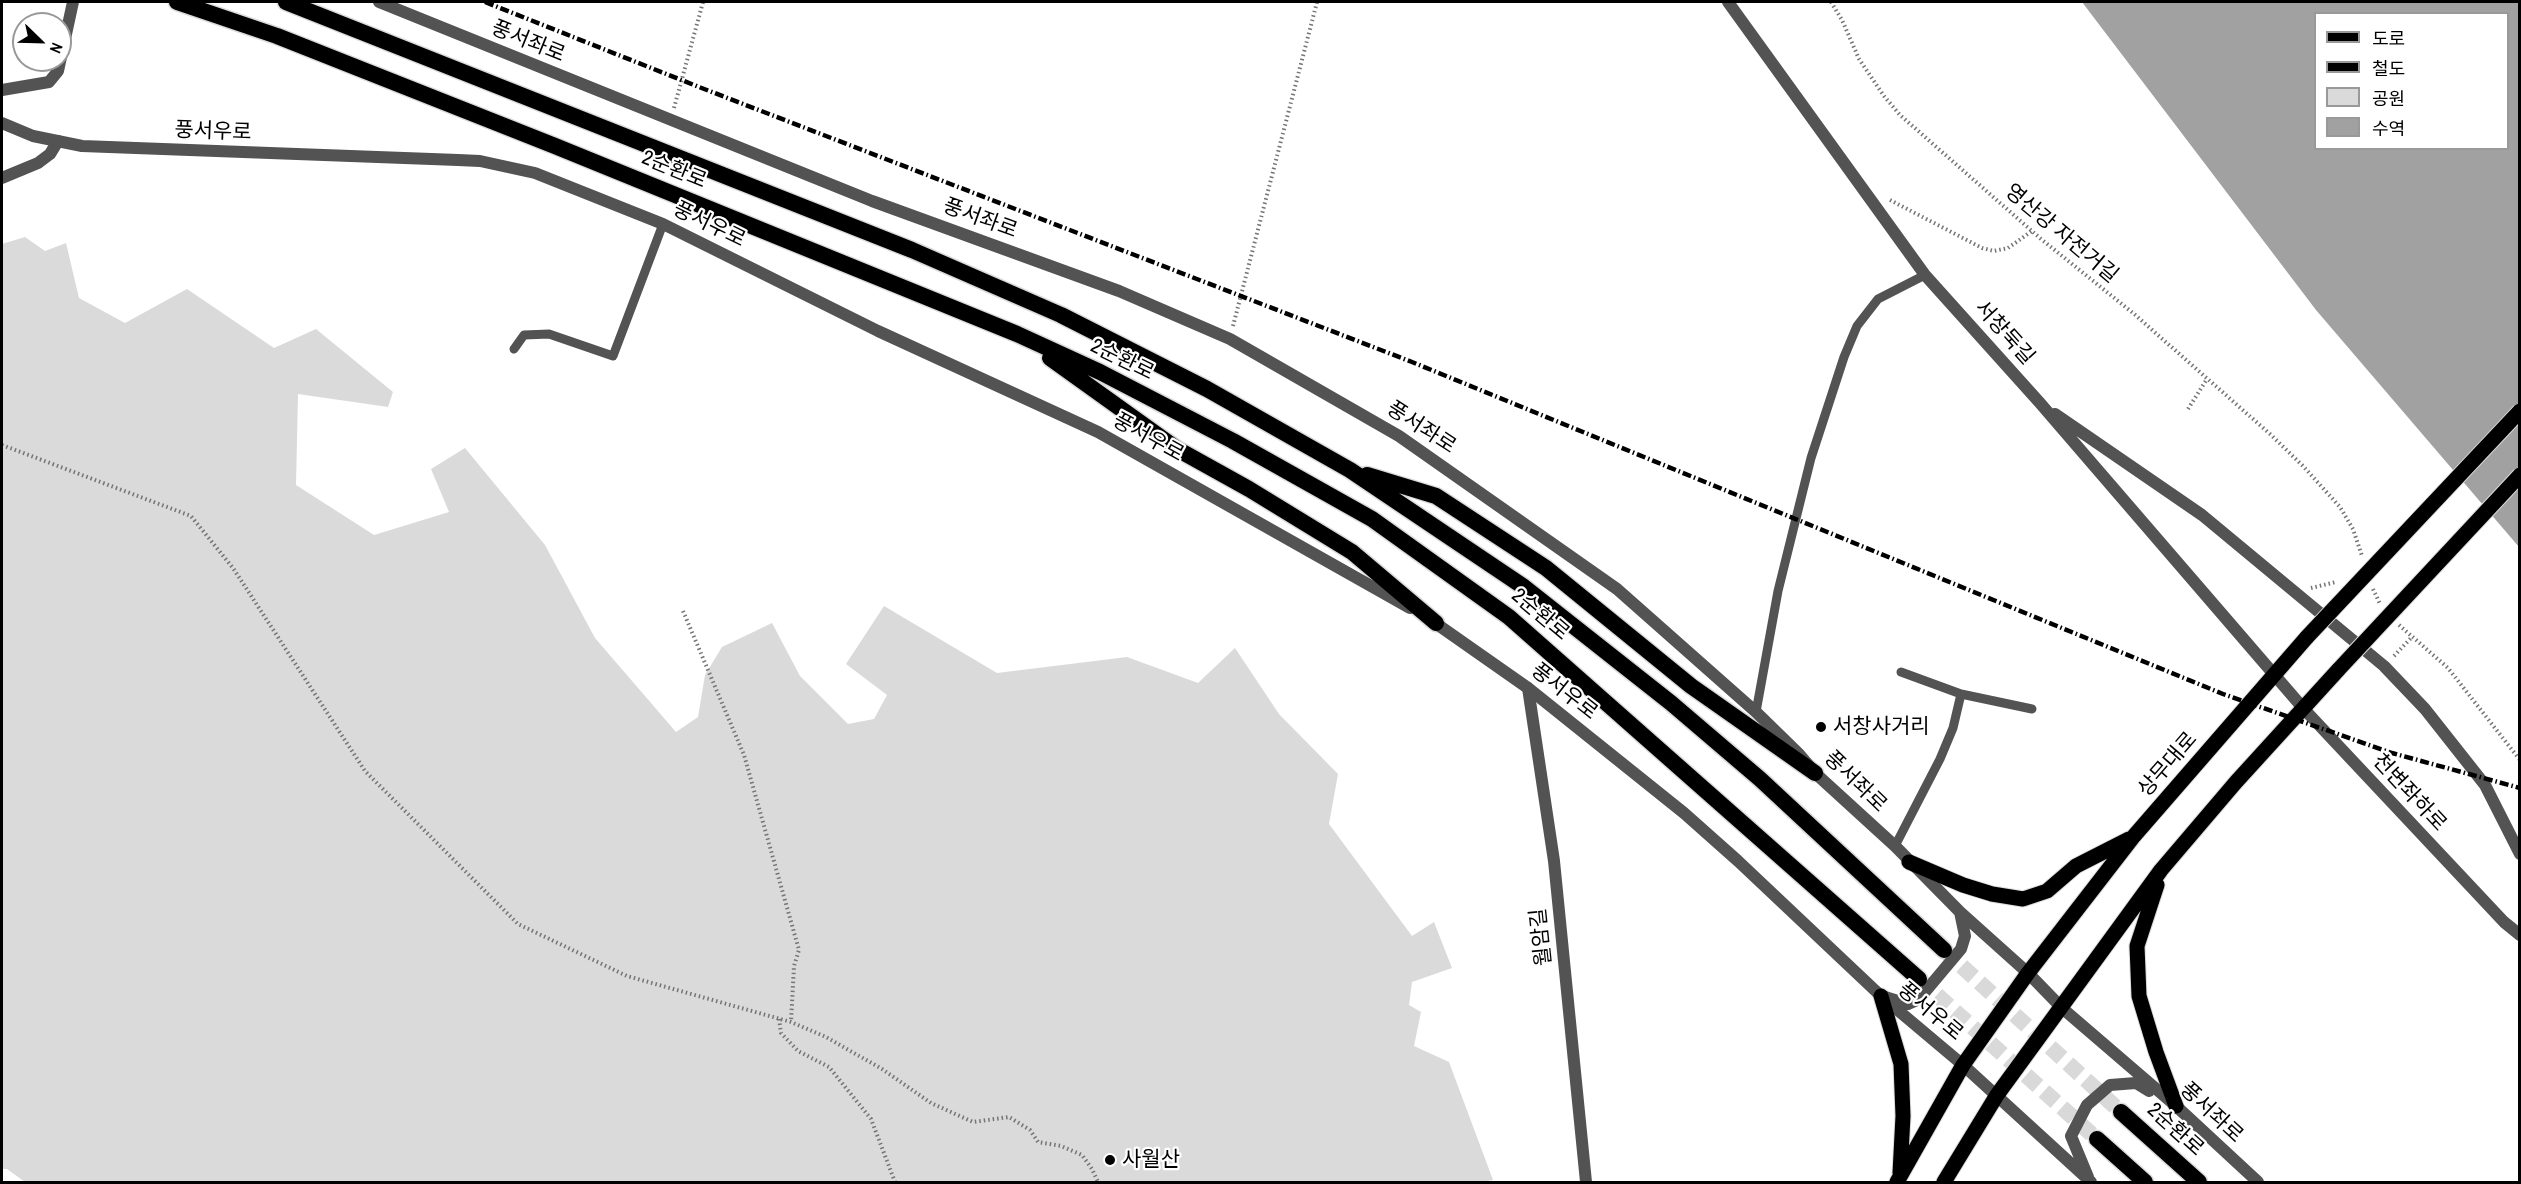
<!DOCTYPE html>
<html>
<head>
<meta charset="utf-8">
<style>
	body { margin:0 }
	#map { position:relative; width:2521px; height:1184px; overflow:hidden; background:#fff; font-family:"Archivo Narrow","Noto Sans KR",sans-serif }
	canvas { display:block }
	.frame { position:absolute; inset:0; border:3px solid #000; pointer-events:none }
	.legend { position:absolute; left:2314px; top:12px; width:195px; height:138px; box-sizing:border-box; background:#fff; border:2px solid #999; margin:0; padding:8px 10px; list-style:none; font-size:18px; color:#000 }
	.legend li { display:flex; align-items:center; gap:12px; height:30px }
	.legend b { width:30px; border:2px solid #999 }
	.north { position:absolute; left:12px; top:12px; width:60px; height:60px; box-sizing:border-box; background:#fff; border:2px solid #999; border-radius:50%; rotate:113deg; font-size:16px; font-weight:700; line-height:24px; text-align:center; color:#000 }
	.north::after { content:''; display:block; margin:auto; width:21px; height:27px; background:#000; clip-path:polygon(50% 0,100% 100%,50% 72%,0 100%) }
</style>
</head>
<body>
<div id="map">
<canvas width="2521" height="1184"></canvas>
<div class="frame"></div>
<ul class="legend">
<li><b style="height:8px;background:#000"></b>도로</li>
<li><b style="height:8px;background:#000"></b>철도</li>
<li><b style="height:16px;background:#dadada"></b>공원</li>
<li><b style="height:16px;background:#a1a1a1"></b>수역</li>
</ul>
<div class="north">N</div>
</div>
<script>
const context = document.querySelector('canvas').getContext('2d');
context.lineJoin = 'round';
function paint(path, color) { context.fillStyle = color; context.fill(path, 'evenodd'); }
const shape = rows => new Path2D(rows.map(r => 'M' + r).join(''));
function strokePath(path, color, width, dash) { context.strokeStyle = color; context.lineWidth = width; context.lineCap = dash ? 'butt' : 'round'; context.setLineDash(dash || []); context.stroke(path); }
function write(font, color, halo, rows, align = 'center') {
  context.font = font + ' "Archivo Narrow","Noto Sans KR",sans-serif'; context.lineWidth = 4.5; context.setLineDash([]); context.textBaseline = 'middle'; context.strokeStyle = halo; context.fillStyle = color; for (const [text, x, y, turn = 0] of rows) {
    context.save(); context.translate(x, y); context.rotate((+turn || 0) * Math.PI / 180); context.textAlign = isNaN(turn) ? turn : align; if (halo) context.strokeText(text, 0, 0); context.fillText(text, 0, 0); context.restore();
  }
}
paint(shape([
	[25,237,45,251,66,243,79,298,125,323,187,289,274,348,316,329,393,392,388,407,298,394,296,485,374,535,449,512,431,469,465,448,545,545,595,638,676,732,698,717,705,675,722,647,772,623,800,676,848,724,874,719,887,695,846,664,884,606,997,673,1127,657,1198,683,1235,648,1279,714,1338,774,1329,824,1412,936,1434,922,1452,968,1412,982,1409,1005,1421,1012,1414,1046,1449,1062,1493,1180,1482,1182,25,1182,7,1169,2,1169,2,244]
]), '#dadada');
paint(shape([
	[2082,2,2519,2,2519,547,2316,310],
	[2316,14,2508,14,2508,148,2316,148]
]), '#a1a1a1');
strokePath(shape([
	[1944,950,2121,1112],
	[1919,979,2097,1139]
]), '#d9d9d9', 16, [16, 8]);
const primary = shape([
	[1909,862,1963,885,1992,894,2023,899,2047,891,2076,866,2129,839],
	[2157,885,2137,946,2139,996,2156,1052,2176,1106],
	[1881,996,1901,1064,1903,1116,1900,1173],
	[1897,1182,1963,1065,2028,973,2134,836,2307,637],
	[1944,1182,1997,1095,2161,870,2236,782,2339,669]
]);
const trunk = shape([
	[177,2,277,36,555,146,1017,334,1100,372,1233,441,1372,519,1509,617,1919,979],
	[286,2,912,250,1061,315,1207,389,1350,470,1524,587,1671,703,1760,779,1944,950],
	[1050,358,1177,449,1249,489,1352,552,1436,623],
	[1367,475,1436,496,1546,568,1691,686,1815,773],
	[2121,1112,2199,1182],
	[2097,1139,2145,1182]
]);
strokePath(primary, '#dbdbdb', 17);
strokePath(trunk, '#dbdbdb', 19);
strokePath(shape([
	[1831,2,1842,20,1859,59,1884,96,1900,115,2041,239,2133,313,2270,434,2303,466,2340,507,2353,529,2362,556],
	[674,108,703,2],
	[1890,200,1982,248,1994,251,2008,248,2032,231],
	[1233,326,1317,2],
	[2188,409,2207,379],
	[2,445,191,516,233,568,365,771,518,924,627,976,791,1022,826,1037,882,1069,931,1103,973,1122,1009,1117,1030,1130,1038,1142,1061,1146,1082,1155,1092,1169,1098,1182],
	[2311,588,2336,582],
	[2373,589,2380,604],
	[683,611,744,755,799,950,794,966,791,1022],
	[2399,625,2448,668,2520,760],
	[2394,656,2412,637],
	[779,1019,781,1033,798,1051,829,1067,871,1119,895,1182]
]), '#757575', 4, [1.5, 3]);
strokePath(shape([
	[514,349,524,335,549,334,613,356,663,224],
	[1901,672,1961,694,2032,709],
	[1756,712,1778,591,1811,458,1844,357,1857,326,1878,299,1925,275],
	[1895,846,1940,759,1953,728,1961,694]
]), '#535353', 9);
strokePath(shape([
	[2,90,49,82,58,71,73,2],
	[2,178,38,163,50,154,58,141],
	[1528,688,1554,861,1586,1182]
]), '#535353', 12);
strokePath(shape([
	[379,2,872,201,1119,291,1230,339,1399,436,1617,589,1756,712,1798,753,1815,773,1895,846,1960,912,2028,973,2062,1008,2176,1106,2258,1182],
	[1728,2,1925,275,2040,403,2303,708,2504,922,2520,935],
	[2,123,33,136,82,146,458,160,480,161,535,173,663,224,878,331,1098,432,1410,608],
	[2055,414,2202,515,2384,666,2425,709,2485,785,2520,854],
	[1431,620,1528,688,1684,813,1738,861,1881,996,1963,1065,2091,1182],
	[1885,997,1908,1004,1919,999,1961,949,1965,936,1960,912],
	[2088,1177,2071,1136,2087,1105,2110,1085,2136,1083,2149,1091]
]), '#535353', 12);
strokePath(primary, '#000', 15);
strokePath(trunk, '#000', 16);
strokePath(shape([
	[485,2,699,87,1412,362,2223,694,2392,753,2520,788]
]), '#000', 4.5, [9, 3, 1.5, 3]);
const primaryBridge = shape([
	[2307,637,2520,411],
	[2339,669,2520,475]
]);
strokePath(primaryBridge, '#dbdbdb', 17, []);
strokePath(primaryBridge, '#000', 15);
for (const [x, y, r, color] of [
	[1821,727,6,"#000"],
	[1110,1160,6,"#000"]
]) { const dot = new Path2D(); dot.arc(x, y, r, 0, 2 * Math.PI); context.fillStyle = color; context.fill(dot); strokePath(dot, '#fff', 2); }
write('21px', '#000', '#fff', [
	["풍서좌로",528,42,22],
	["풍서우로",213,132,2],
	["2순환로",674,170,22],
	["풍서좌로",980,219,20],
	["풍서우로",709,225,26],
	["영산강 자전거길",2061,234,40],
	["서창둑길",2004,333,48],
	["2순환로",1122,360,26],
	["풍서좌로",1421,428,33],
	["풍서우로",1148,438,29],
	["2순환로",1540,615,40],
	["풍서우로",1564,692,38],
	["상무대로",2168,765,-49],
	["풍서좌로",1855,782,44],
	["천변좌하로",2409,793,47],
	["월암길",1542,937,-96],
	["풍서우로",1930,1012,40],
	["풍서좌로",2211,1113,43],
	["2순환로",2175,1130,42]
]);
write('21px', '#000', '#fff', [
	["서창사거리",1833,727],
	["사월산",1122,1160]
], 'left');
</script>
</body>
</html>
